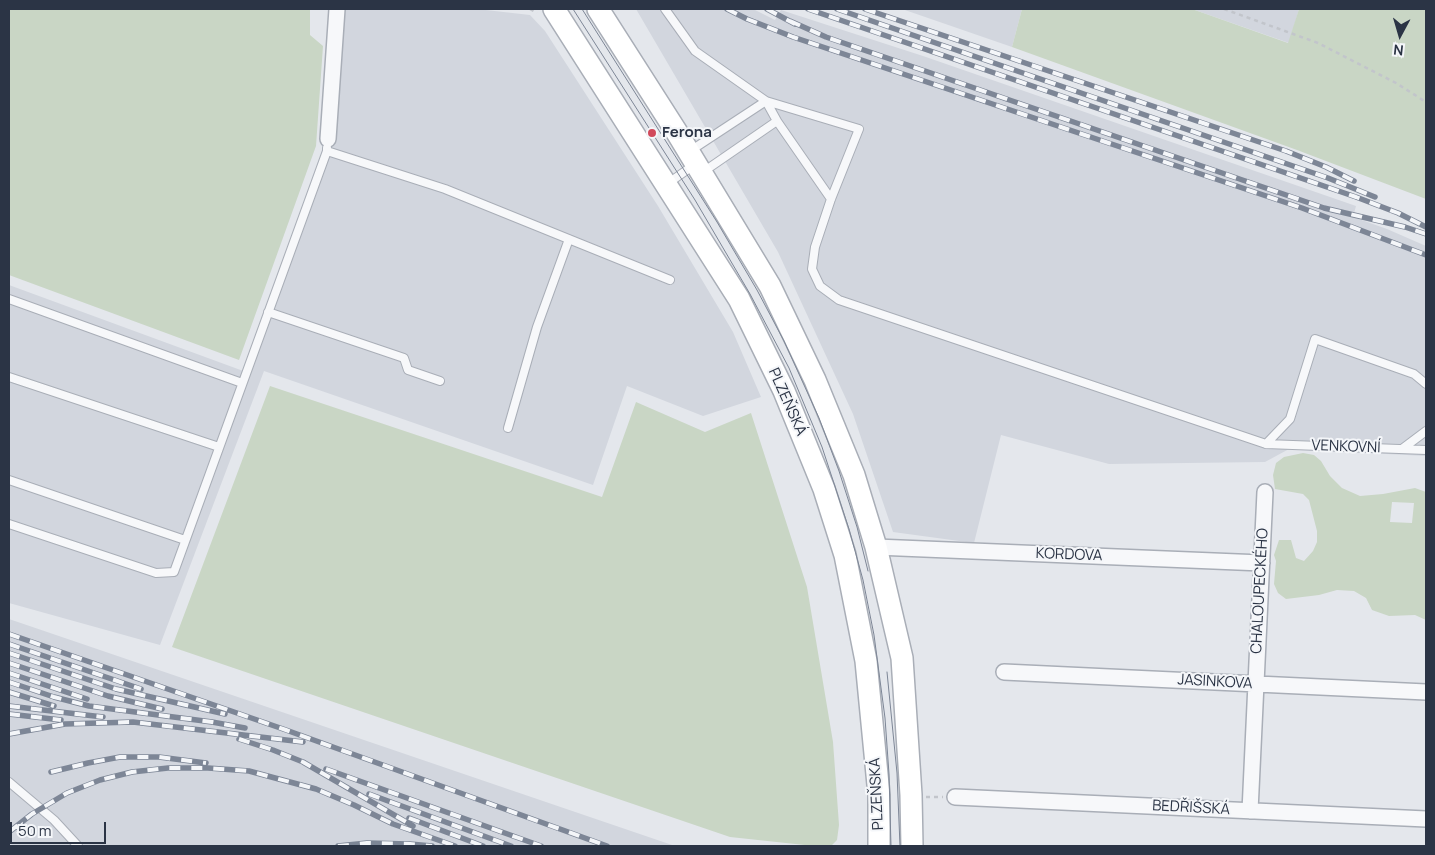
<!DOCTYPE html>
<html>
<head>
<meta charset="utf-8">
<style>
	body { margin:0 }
	#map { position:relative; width:1435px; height:855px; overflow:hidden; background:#e4e7ec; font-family:Manrope,sans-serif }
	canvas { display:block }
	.frame { position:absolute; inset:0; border:10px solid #2b3445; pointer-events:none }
	.north { position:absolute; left:1375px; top:10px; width:50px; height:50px; -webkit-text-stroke:4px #f4f6f9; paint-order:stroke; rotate:186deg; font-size:14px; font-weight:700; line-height:20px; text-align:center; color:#2b3445 }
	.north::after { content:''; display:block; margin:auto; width:18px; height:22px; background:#2b3445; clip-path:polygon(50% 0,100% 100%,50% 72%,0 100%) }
	.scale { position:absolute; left:10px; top:822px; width:96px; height:22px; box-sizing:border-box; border:2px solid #2b3445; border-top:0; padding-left:6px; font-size:15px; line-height:18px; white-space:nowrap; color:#2b3445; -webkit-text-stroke:4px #f4f6f9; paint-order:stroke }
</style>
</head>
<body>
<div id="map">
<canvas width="1435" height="855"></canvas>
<div class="frame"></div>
<div class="north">N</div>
<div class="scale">50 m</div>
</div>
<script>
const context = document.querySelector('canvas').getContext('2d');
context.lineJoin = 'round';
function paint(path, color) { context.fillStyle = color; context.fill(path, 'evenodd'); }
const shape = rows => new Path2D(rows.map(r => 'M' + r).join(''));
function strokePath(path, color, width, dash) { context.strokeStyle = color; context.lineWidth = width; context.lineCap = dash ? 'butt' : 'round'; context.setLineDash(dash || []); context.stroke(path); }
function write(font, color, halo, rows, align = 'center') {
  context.font = font + ' Manrope,sans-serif'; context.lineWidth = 4; context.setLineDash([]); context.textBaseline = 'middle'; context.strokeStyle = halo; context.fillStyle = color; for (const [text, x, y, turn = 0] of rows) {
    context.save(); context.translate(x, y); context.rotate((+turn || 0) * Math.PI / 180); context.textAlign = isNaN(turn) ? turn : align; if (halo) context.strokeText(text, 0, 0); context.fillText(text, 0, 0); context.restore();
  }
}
paint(shape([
	[337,9,477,9,530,15,545,31,658,206,733,332,761,397,703,416,627,386,593,485,264,371,160,645,9,603,9,285,246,372,322,164],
	[636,9,753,9,775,20,781,10,923,56,1356,206,1353,217,1387,229,1426,246,1426,456,1289,449,1265,462,1109,464,1001,435,974,543,893,532,853,414,778,252],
	[902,9,1022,9,1012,47],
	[1192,9,1299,9,1289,43],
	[9,619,675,846,9,846]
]), '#d2d6de');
paint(shape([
	[9,9,310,10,310,35,323,46,316,146,239,360,9,275],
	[1022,9,1192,9,1288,43,1299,9,1426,9,1426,199,1297,150,1012,47],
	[270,386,602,497,636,402,705,432,751,413,807,587,833,742,839,825,837,840,831,846,814,846,730,837,172,647],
	[1303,453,1314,455,1321,461,1330,476,1342,488,1360,496,1383,494,1415,488,1426,492,1426,620,1415,615,1389,616,1372,610,1366,598,1354,591,1337,590,1319,595,1286,599,1278,593,1274,584,1276,561,1274,555,1279,540,1291,540,1296,558,1304,561,1313,551,1317,542,1317,531,1309,500,1303,494,1275,489,1273,475,1276,463,1284,457],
	[1392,502,1414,503,1412,523,1390,522]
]), '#c9d6c5');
const lane = shape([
	[665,9,695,51,766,101,859,129,831,199,815,247,812,269,820,286,839,300,1266,444,1426,450],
	[327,148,327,151,445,189,670,280],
	[690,151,766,101,777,121],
	[703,172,777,121,831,199],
	[667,184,694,165],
	[9,299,242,383],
	[268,312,404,358,408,370,440,381],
	[9,377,219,447],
	[508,428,537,327,569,239],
	[1266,444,1290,419,1315,339,1414,374,1426,384],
	[1402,449,1426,431],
	[9,480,185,540],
	[9,524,156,573,174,572,327,151],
	[9,782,54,820,78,846]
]);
const street = shape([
	[328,139,337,9],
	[876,547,1262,563],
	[1004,672,1426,692],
	[955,797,1426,819],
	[1250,811,1265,492]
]);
const secondary = shape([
	[554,9,739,299,784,391,824,489,845,555,866,661,879,795,879,846],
	[598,9,676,131,770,286,815,380,854,475,876,547,902,658,911,795,912,846]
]);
strokePath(lane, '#a9aeb7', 10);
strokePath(street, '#a9aeb7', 18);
strokePath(secondary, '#a9aeb7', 24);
strokePath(shape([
	[530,9,537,13],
	[1224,9,1318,43,1396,83,1426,102],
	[926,797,943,797]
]), '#c2c5cb', 2.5, [4, 4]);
strokePath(lane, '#f7f8fa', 8);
strokePath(street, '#f7f8fa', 15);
strokePath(secondary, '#fff', 21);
strokePath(shape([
	[573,9,695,200,750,294,789,368,822,447,849,529,863,580,874,635,885,718,889,774,891,846],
	[582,9,717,222,757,290,784,341,819,418,839,471,857,527,868,571],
	[887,672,897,773,900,846]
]), '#7d8696', 1);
const rail = shape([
	[727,9,747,19,793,37,1302,208,1426,255],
	[767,9,795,24],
	[808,9,1356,197,1398,213,1426,227],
	[837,9,1328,178,1375,197],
	[865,9,1286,151,1326,167,1354,181],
	[790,21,826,37,1324,208,1405,227,1426,234],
	[9,634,286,730,607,846],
	[9,644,141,689],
	[9,653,116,689,225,714],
	[9,663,108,696,162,709],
	[9,673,87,699],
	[9,682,54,697,89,706,212,722,245,728],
	[9,692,54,706],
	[9,706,103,717],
	[9,714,61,720],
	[9,734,65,724,133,722,303,742],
	[239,739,273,750,303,762,413,826],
	[326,769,541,846],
	[51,772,88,763,120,757,159,757,206,763],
	[369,794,511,846],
	[409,818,483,846],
	[9,832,32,814,67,793,100,780,132,772,168,768,208,768,249,771,316,789,354,805,393,824,455,846],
	[338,846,367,843,410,844,432,846]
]);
strokePath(rail, '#7d8696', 5.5);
strokePath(rail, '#f4f6f9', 4, [11]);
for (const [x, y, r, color] of [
	[652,133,5,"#d1495b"]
]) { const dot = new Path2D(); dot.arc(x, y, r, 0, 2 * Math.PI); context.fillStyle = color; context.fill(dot); strokePath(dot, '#f4f6f9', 2); }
write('bold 15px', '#2b3445', '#f4f6f9', [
	["Ferona",662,133]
], 'left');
write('15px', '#2b3445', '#f4f6f9', [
	["PLZEŇSKÁ",787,402,66],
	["VENKOVNÍ",1346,447,2],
	["KORDOVA",1069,555,2],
	["CHALOUPECKÉHO",1260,591,-87],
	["JASINKOVA",1215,682,3],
	["PLZEŇSKÁ",877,794,-93],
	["BEDŘIŠSKÁ",1191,808,3]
]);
</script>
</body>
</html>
